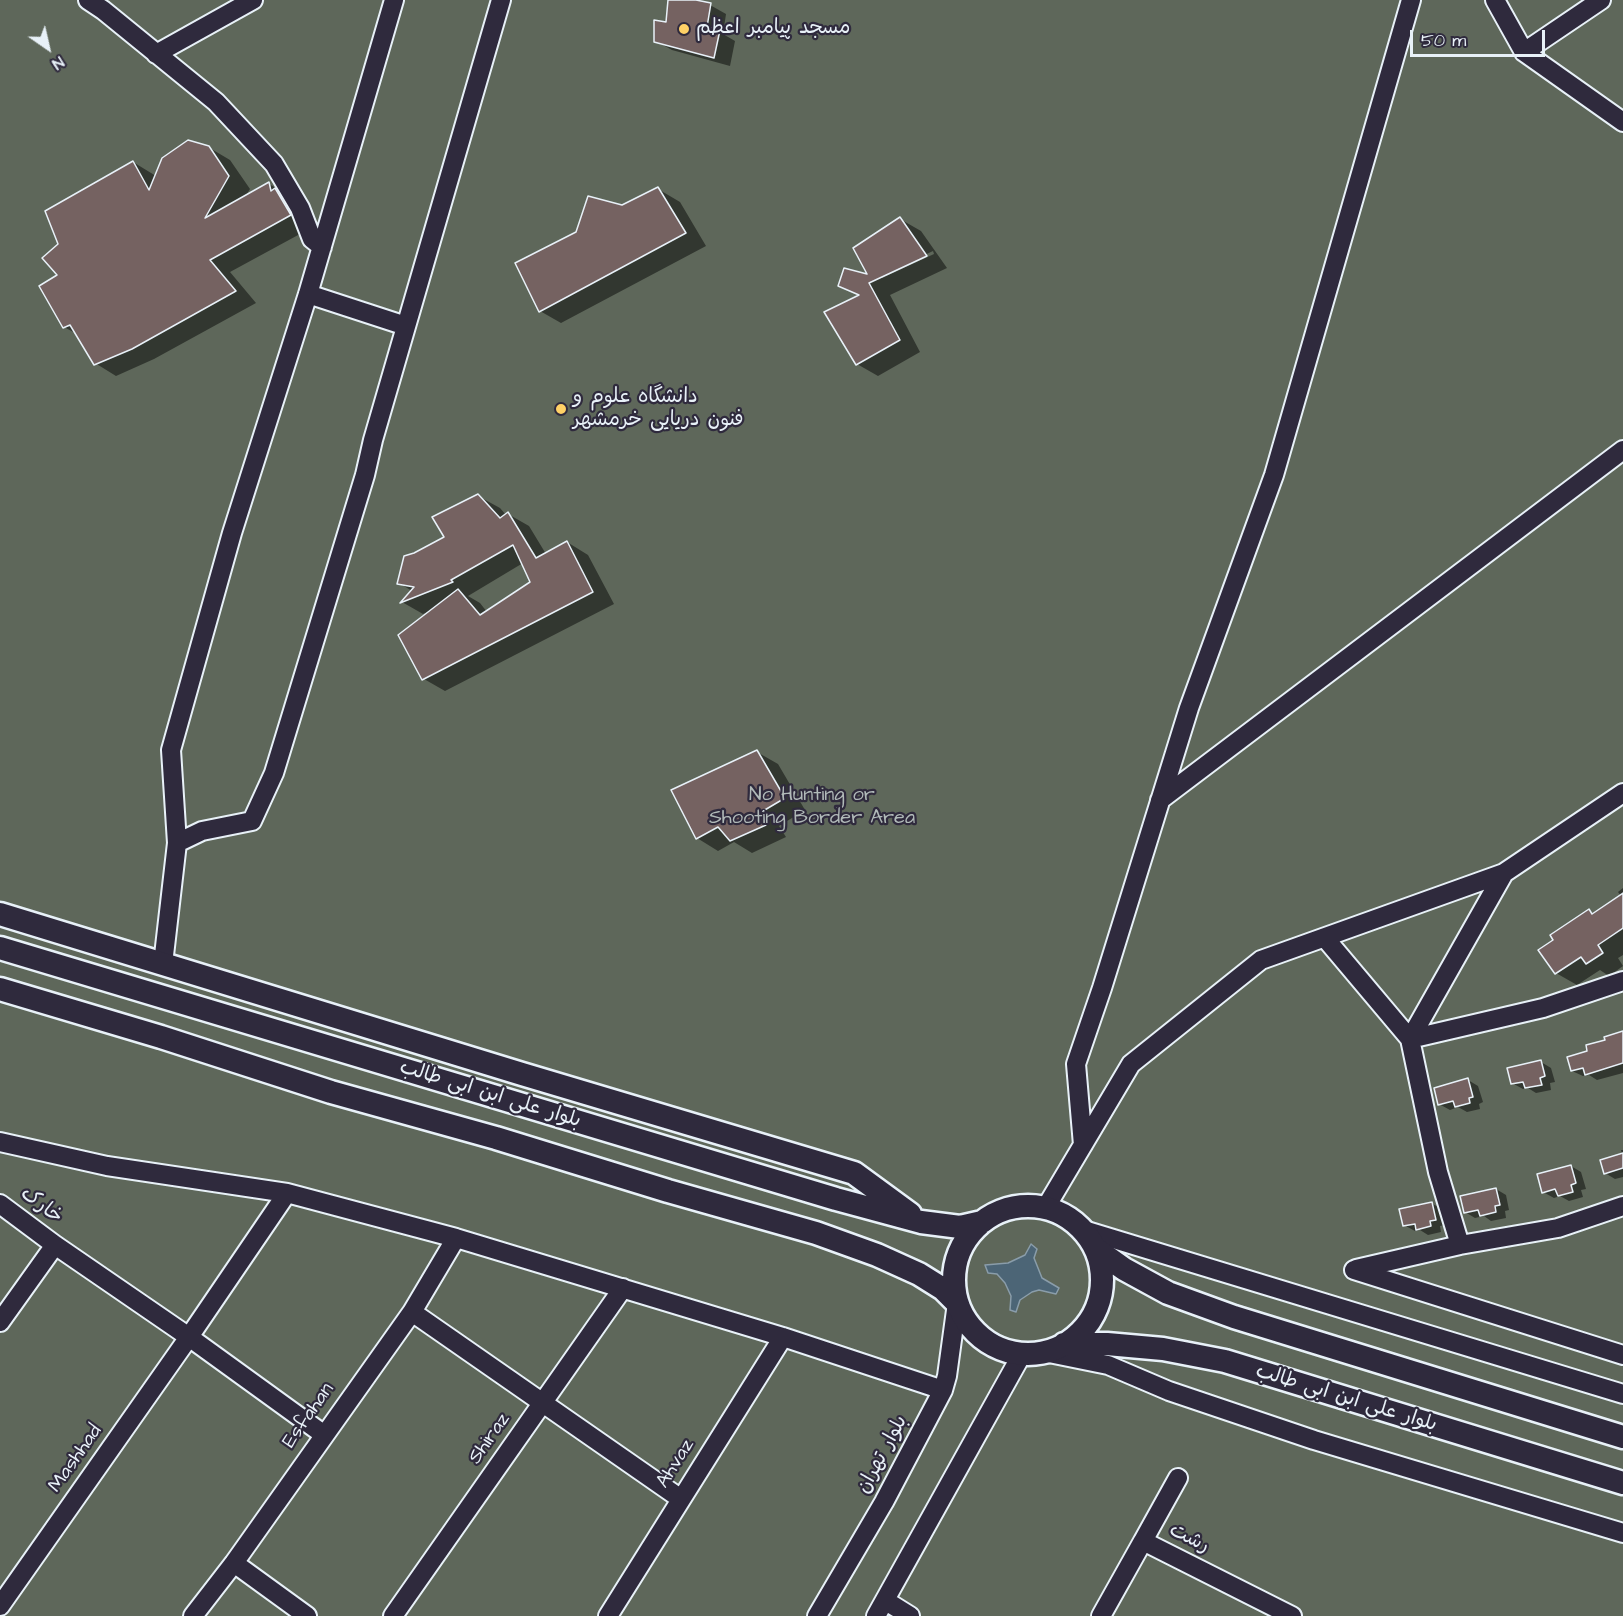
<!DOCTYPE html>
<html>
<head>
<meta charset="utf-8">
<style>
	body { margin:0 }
	#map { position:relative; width:1623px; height:1616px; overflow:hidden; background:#2f2a3d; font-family:"Architects Daughter",sans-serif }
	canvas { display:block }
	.north { position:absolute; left:18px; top:18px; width:60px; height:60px; -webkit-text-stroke:4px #2f2a3d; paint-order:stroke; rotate:146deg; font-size:16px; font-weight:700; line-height:24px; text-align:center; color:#e8f1f8 }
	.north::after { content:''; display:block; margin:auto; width:21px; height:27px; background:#e8f1f8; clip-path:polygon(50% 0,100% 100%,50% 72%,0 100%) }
	.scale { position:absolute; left:1410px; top:30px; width:135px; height:27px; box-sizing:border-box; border:3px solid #e8f1f8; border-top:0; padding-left:8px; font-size:18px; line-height:21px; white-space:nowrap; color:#e8f1f8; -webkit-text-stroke:4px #2f2a3d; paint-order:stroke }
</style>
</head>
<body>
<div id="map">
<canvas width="1623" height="1616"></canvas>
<div class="north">N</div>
<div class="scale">50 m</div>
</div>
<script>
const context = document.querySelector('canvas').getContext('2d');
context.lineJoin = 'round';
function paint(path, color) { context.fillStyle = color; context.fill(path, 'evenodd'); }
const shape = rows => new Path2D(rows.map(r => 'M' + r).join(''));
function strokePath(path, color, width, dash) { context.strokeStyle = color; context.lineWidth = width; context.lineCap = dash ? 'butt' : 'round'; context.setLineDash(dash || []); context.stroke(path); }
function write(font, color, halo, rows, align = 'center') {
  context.font = font + ' "Architects Daughter","Playpen Sans Arabic",sans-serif'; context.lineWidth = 4.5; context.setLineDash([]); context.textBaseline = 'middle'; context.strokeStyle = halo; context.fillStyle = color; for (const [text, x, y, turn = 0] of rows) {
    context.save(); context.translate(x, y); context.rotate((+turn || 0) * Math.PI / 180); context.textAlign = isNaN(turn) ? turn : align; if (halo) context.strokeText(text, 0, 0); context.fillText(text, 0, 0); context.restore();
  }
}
paint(shape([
	[0,0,1623,0,1623,1616,0,1616]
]), '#5e675a');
const water = shape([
	[1031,1244,1037,1249,1034,1258,1042,1278,1059,1288,1056,1294,1039,1290,1032,1292,1020,1300,1016,1312,1010,1310,1011,1296,1005,1283,997,1274,988,1273,985,1265,1008,1263,1025,1255,1031,1244]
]);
paint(water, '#4c6576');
strokePath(water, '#8a9daa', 1.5);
paint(shape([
	[670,0,689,0,710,5,726,14,723,34,735,41,730,66,672,50,656,41,668,24],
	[208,147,230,160,250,189,245,197,269,184,290,196,311,228,230,272,256,303,154,359,116,376,95,363,77,334,64,327,60,275,60,244,133,162,156,176],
	[658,189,680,202,706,246,561,323,540,311,578,233,622,207],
	[900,219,921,231,947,268,890,295,920,352,878,376,857,364,860,296,840,285,870,276],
	[933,251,934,254,882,278,882,275],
	[478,496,500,508,506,515,508,514,529,526,546,554,567,542,588,555,614,604,445,691,424,679,430,611,423,614,402,602,412,591,399,583,415,554,447,538],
	[523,563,531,582,487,612,480,603,468,596],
	[757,752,778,764,805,810,779,826,786,837,752,853,734,842,718,851,697,838],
	[1623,888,1623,955,1618,958,1623,966,1609,976,1600,970,1577,985,1556,973,1555,940,1589,911,1594,914,1621,896,1618,892],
	[1623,1033,1623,1073,1597,1080,1589,1075,1583,1076,1572,1071,1589,1052],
	[1541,1062,1551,1068,1555,1082,1550,1083,1551,1090,1536,1093,1528,1088,1523,1089,1512,1083],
	[1468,1080,1478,1086,1483,1102,1479,1104,1480,1109,1467,1112,1458,1107,1450,1110,1439,1104],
	[1621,1150,1623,1150,1623,1177,1615,1179,1605,1173,1622,1155],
	[1571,1166,1581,1172,1586,1189,1581,1190,1583,1197,1569,1201,1560,1196,1554,1198,1543,1192],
	[1496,1189,1506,1195,1509,1210,1505,1211,1506,1218,1491,1221,1484,1216,1475,1218,1465,1212],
	[1431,1203,1442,1209,1445,1225,1440,1226,1441,1232,1428,1235,1420,1230,1415,1231,1404,1225]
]), '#0007');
const building = shape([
	[668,0,696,0,711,3,707,27,720,30,714,58,654,42,654,20,666,22,668,0],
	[188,140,209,146,229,176,205,218,269,182,271,191,275,188,291,215,210,260,236,291,132,349,94,365,70,325,63,328,39,286,57,275,42,258,58,244,45,211,133,161,149,190,162,158,188,140],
	[658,187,686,233,539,312,515,263,576,232,588,196,622,205,658,187],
	[900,217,927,256,869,283,900,340,856,365,824,312,859,295,838,286,844,268,867,274,853,248,900,217],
	[478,494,500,518,508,512,536,558,567,541,593,592,422,680,398,635,458,589,480,615,530,582,513,545,451,580,453,582,400,603,414,587,397,584,404,556,414,553,444,537,432,517,478,494],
	[757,750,785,798,758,814,766,825,730,841,718,827,696,839,671,790,757,750],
	[1623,893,1623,928,1598,945,1603,953,1586,964,1581,957,1555,974,1538,950,1553,940,1550,935,1589,909,1592,914,1623,893],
	[1623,1031,1623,1063,1585,1075,1583,1068,1571,1071,1567,1057,1587,1051,1586,1045,1605,1040,1604,1037,1623,1031],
	[1541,1060,1545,1076,1540,1078,1542,1085,1525,1088,1523,1082,1511,1084,1507,1068,1541,1060],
	[1468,1078,1473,1097,1469,1098,1470,1103,1455,1107,1453,1101,1438,1105,1434,1088,1468,1078],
	[1623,1153,1623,1168,1604,1174,1600,1160,1623,1153],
	[1571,1165,1576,1183,1571,1185,1573,1192,1558,1196,1555,1189,1542,1193,1537,1174,1571,1165],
	[1496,1188,1500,1205,1495,1206,1496,1212,1480,1216,1478,1210,1464,1213,1460,1196,1496,1188],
	[1432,1202,1436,1220,1430,1221,1431,1226,1416,1230,1415,1224,1403,1226,1399,1209,1432,1202]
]);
paint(building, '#756261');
strokePath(building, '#e8f1f8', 1.5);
const minor = shape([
	[88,0,103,10,216,102,274,164,300,208,312,239,322,247],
	[1495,0,1524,52,1623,122],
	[1524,52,1601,0],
	[156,54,253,0],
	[308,294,406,326],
	[1160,800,1623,450],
	[177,843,202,831,252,821,274,773,365,475,373,440,501,0],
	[1325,938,1410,1039,1504,873],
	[163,964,177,843,171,750,232,533,308,294,394,0],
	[1623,981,1543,1008,1410,1039,1438,1172,1460,1245,1558,1228,1623,1206],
	[0,1142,107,1166,287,1193,456,1238,783,1337,943,1390],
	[1083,1145,1076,1064,1102,988,1189,708,1274,475,1411,0],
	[0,1204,55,1245,189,1337,287,1193],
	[1046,1207,1131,1064,1261,960,1504,873,1623,793],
	[1084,1230,1623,1394],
	[1356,1269,1460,1245],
	[1354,1270,1623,1355],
	[412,1312,681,1499],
	[0,1322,55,1245],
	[1044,1352,1108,1365,1169,1391,1314,1440,1623,1533],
	[1143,1541,1178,1478],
	[234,1563,307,1616],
	[886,1601,910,1616],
	[0,1606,189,1337,323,1434],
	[193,1616,234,1563,412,1312,456,1238],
	[393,1616,623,1288],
	[608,1616,783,1337],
	[817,1616,884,1502,943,1390,947,1376,957,1303],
	[876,1616,1022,1354],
	[1101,1616,1143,1541,1292,1616]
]);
const major = shape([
	[0,914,522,1074,854,1173,910,1214],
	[0,948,836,1199,921,1222,960,1227,982,1222],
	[0,989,161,1037,331,1092,496,1138,668,1191,816,1233,877,1255,919,1274,943,1289,957,1303],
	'954 1280a74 74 0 1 1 148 0a74 74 0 1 1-148 0Z',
	[1096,1249,1124,1269,1168,1293,1234,1317,1623,1437],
	[1064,1344,1107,1344,1163,1349,1225,1361,1623,1483]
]);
strokePath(minor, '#e8f1f8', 22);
strokePath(major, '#e8f1f8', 27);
strokePath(minor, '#2f2a3d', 18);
strokePath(major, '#2f2a3d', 22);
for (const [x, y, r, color] of [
	[684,29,6,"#ffd166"],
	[561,409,6,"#ffd166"]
]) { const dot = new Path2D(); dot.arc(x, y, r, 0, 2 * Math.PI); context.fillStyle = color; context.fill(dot); strokePath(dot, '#2f2a3d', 2); }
write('20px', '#e8f1f8', '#2f2a3d', [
	["مسجد پیامبر اعظم",696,29],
	["دانشگاه علوم و",573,398],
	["فنون دریایی خرمشهر",573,421]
], 'left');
write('20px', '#b1bab9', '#2f2a3d', [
	["No Hunting or",812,796],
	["Shooting Border Area",812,819]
]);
write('20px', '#e8f1f8', '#2f2a3d', [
	["بلوار علی ابن ابی طالب",490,1095,17],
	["خارک",41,1206,37],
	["بلوار علی ابن ابی طالب",1346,1399,17],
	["Esfahan",309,1416,-55],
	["Shiraz",490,1439,-55],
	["بلوار تهران",883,1455,-62],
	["Mashhad",76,1459,-55],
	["Ahvaz",676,1464,-58],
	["رشت",1189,1539,27]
]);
</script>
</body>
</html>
